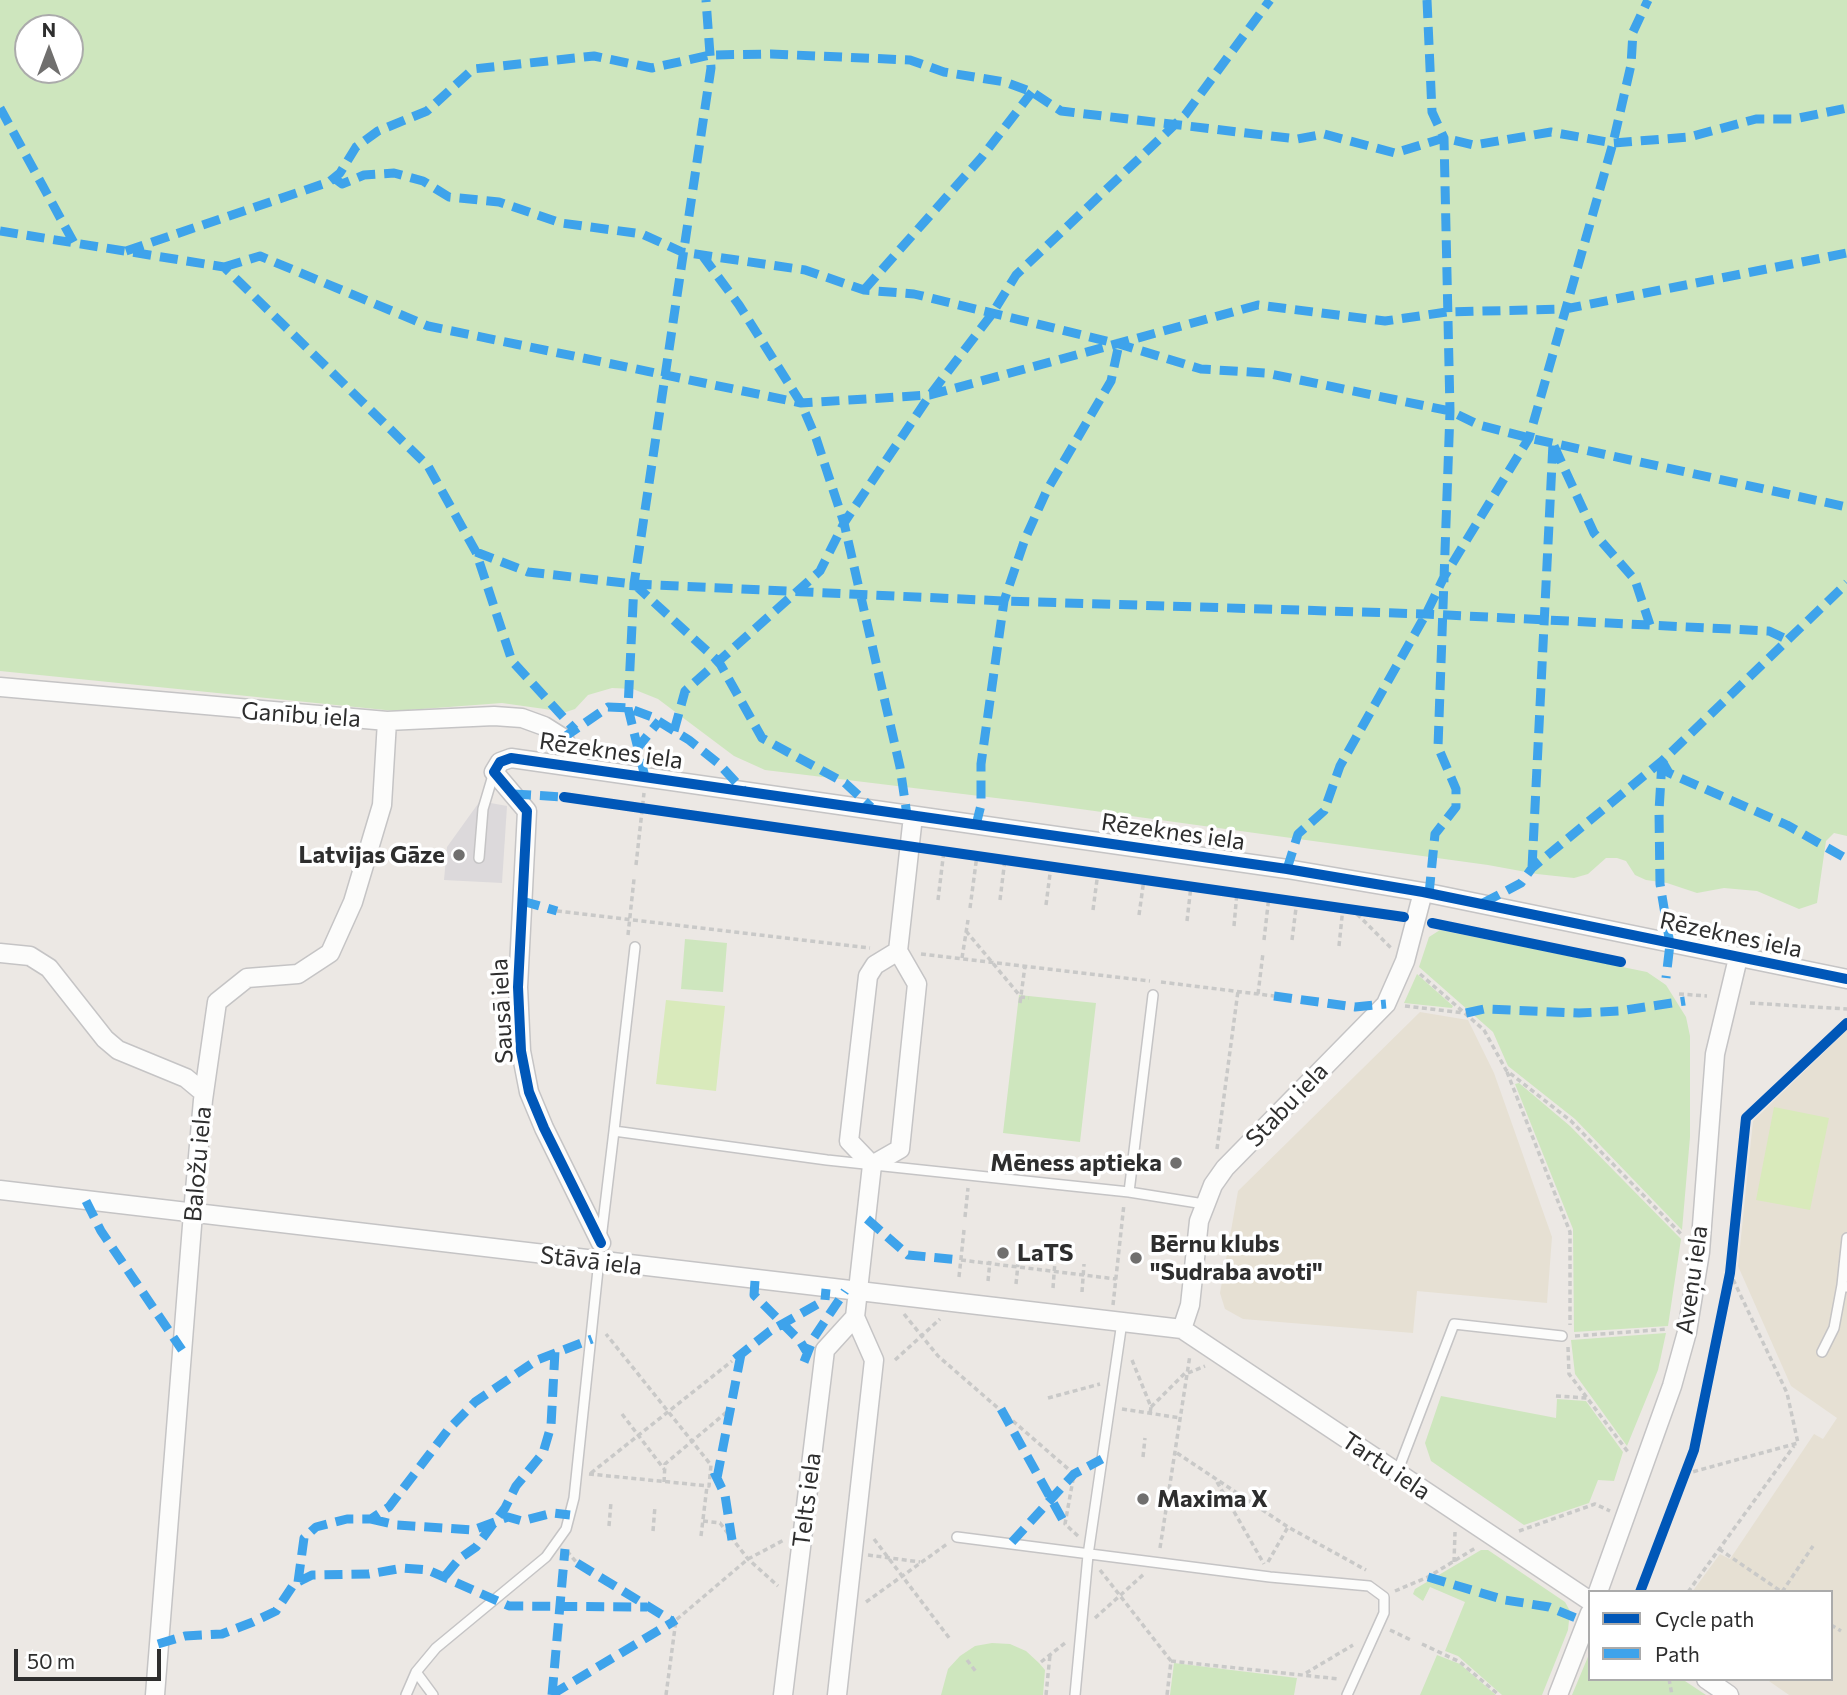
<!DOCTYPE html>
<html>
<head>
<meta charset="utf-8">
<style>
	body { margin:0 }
	#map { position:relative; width:1847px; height:1695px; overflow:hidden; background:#ece8e4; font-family:Commissioner,sans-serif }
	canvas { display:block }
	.legend { position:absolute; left:1588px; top:1590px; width:245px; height:91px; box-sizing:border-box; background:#fff; border:2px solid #ababab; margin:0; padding:9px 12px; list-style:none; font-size:21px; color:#2e2e2e }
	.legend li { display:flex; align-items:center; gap:14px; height:35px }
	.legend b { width:35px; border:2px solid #ababab }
	.north { position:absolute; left:14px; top:14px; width:70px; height:70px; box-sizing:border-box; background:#fff; border:2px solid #ababab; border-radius:50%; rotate:0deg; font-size:19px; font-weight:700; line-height:28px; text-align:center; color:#2e2e2e }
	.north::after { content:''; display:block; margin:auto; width:24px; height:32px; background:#706f6e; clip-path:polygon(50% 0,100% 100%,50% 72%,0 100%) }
	.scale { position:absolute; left:14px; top:1649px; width:147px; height:32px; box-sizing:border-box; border:4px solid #2e2e2e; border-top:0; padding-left:9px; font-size:21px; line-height:24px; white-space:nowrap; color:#2e2e2e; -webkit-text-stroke:5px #fff; paint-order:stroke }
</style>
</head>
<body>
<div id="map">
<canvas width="1847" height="1695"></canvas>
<ul class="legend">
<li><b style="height:9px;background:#0057b8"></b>Cycle path</li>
<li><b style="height:9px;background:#3ea3eb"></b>Path</li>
</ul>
<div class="north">N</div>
<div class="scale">50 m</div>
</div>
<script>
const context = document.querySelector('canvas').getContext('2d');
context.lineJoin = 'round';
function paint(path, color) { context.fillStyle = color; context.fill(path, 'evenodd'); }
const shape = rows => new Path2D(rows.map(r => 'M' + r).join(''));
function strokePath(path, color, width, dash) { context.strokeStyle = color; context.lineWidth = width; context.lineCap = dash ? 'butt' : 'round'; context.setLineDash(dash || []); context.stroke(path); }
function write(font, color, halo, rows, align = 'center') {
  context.font = font + ' Commissioner,sans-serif'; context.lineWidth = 7; context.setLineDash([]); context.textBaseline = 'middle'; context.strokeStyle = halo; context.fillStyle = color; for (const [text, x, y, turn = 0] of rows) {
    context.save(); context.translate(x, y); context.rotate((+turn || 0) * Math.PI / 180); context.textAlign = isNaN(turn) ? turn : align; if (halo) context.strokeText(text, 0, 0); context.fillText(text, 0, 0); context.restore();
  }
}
paint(shape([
	[480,801,507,806,502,883,444,880,447,847]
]), '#dcd9db');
paint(shape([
	[1420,1012,1468,1020,1494,1073,1552,1237,1547,1303,1417,1291,1413,1333,1243,1319,1225,1309,1220,1293,1238,1191],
	[1847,1030,1847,1695,1789,1695,1766,1679,1831,1679,1831,1592,1692,1592,1720,1554,1730,1559,1814,1434,1823,1439,1837,1418,1791,1386,1738,1266,1753,1121]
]), '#e6e0d3');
paint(shape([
	[0,0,1847,0,1847,836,1834,833,1826,841,1817,903,1799,909,1757,891,1724,888,1697,893,1667,883,1646,880,1635,875,1626,861,1617,858,1606,858,1588,874,1574,878,1537,874,1488,865,1029,802,765,770,734,756,658,699,633,689,612,688,588,695,575,709,566,712,502,703,395,711,0,671],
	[28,28,70,28,70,70,28,70],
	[1440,930,1647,972,1666,985,1686,1017,1690,1036,1690,1137,1682,1230,1575,1119,1508,1066,1493,1032,1419,967,1429,937],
	[685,939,727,943,723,992,681,989],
	[1417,974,1453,1006,1452,1008,1404,1003],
	[1019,995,1096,1003,1080,1142,1003,1133],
	[1519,1083,1570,1126,1681,1239,1668,1326,1574,1332,1573,1229,1515,1084],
	[1666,1333,1658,1370,1627,1446,1575,1374,1571,1340],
	[1441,1396,1556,1418,1557,1399,1586,1401,1623,1452,1614,1481,1598,1480,1589,1503,1524,1525,1431,1461,1425,1443],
	[1481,1550,1488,1550,1565,1602,1570,1611,1568,1630,1542,1695,1502,1695,1458,1656,1445,1651,1465,1602,1430,1587,1423,1601,1413,1594,1415,1589],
	[992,1643,1010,1644,1026,1651,1039,1663,1045,1670,1043,1695,941,1695,948,1669,960,1656,975,1646],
	[1590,1652,1590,1679,1682,1679,1706,1695,1572,1695],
	[1437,1655,1460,1664,1496,1695,1420,1695],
	[1174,1663,1297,1678,1294,1695,1170,1695]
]), '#cee6be');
paint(shape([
	[666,1000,725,1006,716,1091,656,1084],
	[1774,1107,1829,1118,1810,1210,1756,1200]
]), '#d9eabb');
const service = shape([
	[479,858,483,809,494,772],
	[614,1131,635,947],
	[1129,1192,1153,995],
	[601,1239,614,1131,827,1160,1129,1192,1204,1204],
	[1842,1285,1847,1238],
	[1822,1352,1834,1328,1842,1285,1847,1287],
	[1397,1473,1454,1324,1562,1336],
	[957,1537,1270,1577,1369,1586,1384,1597,1384,1613,1347,1695],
	[416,1672,433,1695],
	[406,1695,416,1672,436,1648,546,1557,566,1529,574,1498,599,1260],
	[1075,1695,1088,1555,1122,1322]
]);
const minor = shape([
	[0,687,387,721,494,716,522,718,544,726,563,738,581,767],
	[0,953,30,956,49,968,105,1039,118,1050,186,1078,204,1093],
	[872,1165,900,1149,917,984,898,951,913,816],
	[872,1165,849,1141,868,976,875,965,898,951],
	[0,1190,1182,1329,1590,1601],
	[601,1243,544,1128,529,1092,521,1051,518,987,527,811,494,772,500,762,511,758,1287,869,1423,892,1847,979],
	[1182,1329,1190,1305,1199,1221,1213,1185,1225,1168,1386,1004,1405,961,1423,892],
	[1598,1592,1672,1386,1687,1332,1700,1252,1715,1054,1738,958],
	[1706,1679,1729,1695],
	[155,1695,193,1213,203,1100,217,1002,247,978,298,974,330,953,353,902,382,805,387,721],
	[783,1695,825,1350,855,1317],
	[837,1695,874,1360,855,1317,872,1165],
	[1558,1695,1590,1613]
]);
strokePath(service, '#c5c4c5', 12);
strokePath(minor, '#c5c4c5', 21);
strokePath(shape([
	[636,865,644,793],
	[938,900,944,850],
	[1000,900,1005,859],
	[1046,905,1051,866],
	[970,908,977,855],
	[1351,908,1391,948],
	[1093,910,1098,872],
	[557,911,870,948],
	[1139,915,1144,879],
	[1187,921,1191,886],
	[1234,926,1237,892],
	[966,931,1021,997,1029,998],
	[628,935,634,879],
	[1264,940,1269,896],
	[1292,940,1297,900],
	[1339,946,1343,907],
	[921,954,1150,981],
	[962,958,968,920],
	[1420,974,1484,1030,1506,1070,1571,1121,1683,1236],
	[1161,982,1274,996],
	[1258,994,1263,953],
	[1679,994,1707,996],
	[1020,1003,1025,966],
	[1750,1003,1847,1009],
	[1405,1006,1464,1013],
	[1507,1072,1570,1232,1570,1325],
	[1217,1149,1238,991],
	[965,1217,968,1188],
	[961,1260,1116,1279],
	[959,1277,964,1230],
	[988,1281,990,1261],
	[1016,1284,1018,1264],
	[1053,1288,1055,1261],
	[1082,1292,1084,1264],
	[1113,1305,1124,1204],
	[904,1314,938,1356,1074,1474,1065,1524,1078,1536],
	[1575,1336,1668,1329],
	[1568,1347,1569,1374,1628,1452],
	[895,1360,940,1319],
	[1132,1360,1151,1407,1150,1413],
	[1188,1373,1205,1366],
	[1556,1396,1587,1398],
	[1048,1398,1100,1384],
	[1151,1407,1187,1371],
	[1122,1409,1181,1418],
	[622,1414,664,1469],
	[1177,1453,1288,1527,1366,1570],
	[1143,1457,1145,1438],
	[591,1473,732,1361],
	[589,1474,709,1486,711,1465,606,1334],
	[1685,1474,1798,1443,1787,1393,1730,1273],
	[664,1482,665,1464,729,1410],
	[1217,1482,1264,1564],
	[703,1521,720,1523,748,1559,778,1586],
	[609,1526,611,1502],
	[653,1531,655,1506],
	[1519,1531,1595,1504,1610,1511],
	[701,1536,707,1486],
	[874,1539,950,1639],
	[1160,1548,1190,1355],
	[1719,1549,1782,1592,1813,1546],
	[567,1551,577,1563],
	[868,1555,920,1562],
	[1268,1562,1288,1527],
	[1454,1562,1455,1532],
	[1100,1570,1171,1661,1167,1695],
	[1395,1591,1428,1577,1477,1547],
	[1688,1592,1794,1446],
	[866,1602,947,1544],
	[1095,1618,1144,1574],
	[1831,1625,1841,1631],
	[1390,1630,1411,1640],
	[1422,1644,1460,1662,1499,1695],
	[967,1660,977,1673],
	[1171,1661,1339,1679],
	[1041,1662,1065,1643],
	[1306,1673,1353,1645],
	[1669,1679,1672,1695],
	[666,1695,676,1620,748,1559,784,1540],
	[1046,1695,1050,1655]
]), '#c9c9c8', 3.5, [5, 3.5]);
strokePath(service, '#fcfcfb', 9);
strokePath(minor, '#fcfcfb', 18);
strokePath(shape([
	[1427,0,1432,112,1444,138,1450,411,1438,747,1456,789,1456,807,1435,834,1429,894],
	[0,108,74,243],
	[334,178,342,184,364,175,394,173,423,181,449,197,499,202,561,223,642,234,682,252,805,270,864,290,914,294,1119,344,1201,369,1266,373,1450,411,1479,425,1529,438,1847,507],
	[0,231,224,267,428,466,476,552,512,661,575,730],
	[126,251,329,182,340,173,356,147,378,131,427,111,473,69,594,56,652,68,710,55,771,54,910,60,944,72,1005,82,1032,92,1061,111,1297,139,1324,134,1395,153,1444,138,1474,145,1551,132,1613,143,1689,137,1756,119,1794,119,1847,108],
	[702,255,739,305,801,403,816,438,844,523,900,767,907,815],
	[224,267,260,256,428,326,801,403,930,395,1258,305,1385,321,1447,312,1565,309,1847,253],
	[864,290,981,158,1032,92],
	[1554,446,1594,533,1635,580,1650,625],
	[476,552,528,572,634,584,1004,601,1426,614,1769,631,1788,640],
	[634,584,719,662,762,738,845,783,871,807],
	[674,731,685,691,820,571,844,523,930,395,992,314,1016,275,1185,115,1270,0],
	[563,738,608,707,628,708,652,717,689,740,719,764,745,792],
	[636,750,659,721],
	[1662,761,1659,811,1660,884,1670,944,1666,978],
	[1662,761,1669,773,1787,825,1847,859],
	[645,777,628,708,634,584,711,68,706,0],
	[513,794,564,797],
	[976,825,981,805,981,764,1004,601,1025,539,1047,490,1111,381,1119,344],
	[1532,868,1553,443],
	[1287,869,1298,834,1324,811,1340,766,1426,614,1444,577,1529,438,1613,143,1631,65,1633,32,1648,0],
	[522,901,557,911],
	[1483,903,1521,883,1532,868,1662,761,1847,583],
	[1274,996,1355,1007,1386,1004],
	[1466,1013,1484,1009,1579,1013,1619,1011,1685,1001],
	[86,1201,101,1231,182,1350],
	[867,1219,908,1255,961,1260],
	[755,1281,754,1295,800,1341,808,1354],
	[735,1359,770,1331,825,1300,826,1289],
	[804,1362,813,1339,845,1291],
	[1001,1409,1065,1524],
	[714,1472,725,1495,732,1540],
	[717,1478,741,1354],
	[371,1519,397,1525,473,1530,508,1517,522,1521,553,1513,570,1515],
	[1012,1542,1074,1474,1102,1459],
	[577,1563,672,1621],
	[445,1576,459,1559,476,1547,505,1508,516,1486,543,1453,551,1426,555,1351],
	[1428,1577,1505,1600,1549,1607,1576,1618],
	[298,1582,304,1538,316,1527,347,1519,371,1519,389,1507,448,1430,475,1402,537,1360,592,1339],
	[158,1644,185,1636,222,1634,253,1622,276,1611,294,1584,312,1575,369,1574,403,1568,428,1570,509,1606,647,1607],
	[551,1695,676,1620],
	[552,1695,565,1549]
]), '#3ea3eb', 9, [18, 9]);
strokePath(shape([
	[564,797,1404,917],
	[1432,923,1621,962],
	[601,1243,544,1128,529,1092,521,1051,518,987,527,811,494,772,500,762,511,758,1287,869,1423,892,1847,979],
	[1640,1592,1694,1450,1730,1273,1746,1118,1847,1023]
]), '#0057b8', 10);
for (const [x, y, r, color] of [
	[459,855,7,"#706f6e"],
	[1176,1163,7,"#706f6e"],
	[1003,1253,7,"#706f6e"],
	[1136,1258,7,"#706f6e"],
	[1143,1499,7,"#706f6e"]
]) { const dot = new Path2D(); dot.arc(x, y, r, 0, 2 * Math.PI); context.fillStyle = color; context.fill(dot); strokePath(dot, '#fff', 2.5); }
write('24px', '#2e2e2e', '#fff', [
	["Ganību iela",301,715,4],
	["Rēzeknes iela",611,751,8],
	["Rēzeknes iela",1173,832,8],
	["Rēzeknes iela",1731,935,12],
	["Sausā iela",502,1011,-93],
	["Stabu iela",1287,1105,-46],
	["Baložu iela",198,1164,-85],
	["Stāvā iela",591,1261,7],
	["Aveņu iela",1692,1280,-82],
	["Tartu iela",1386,1466,34],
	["Telts iela",807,1500,-83]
]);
write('bold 24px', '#2e2e2e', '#fff', [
	["Latvijas Gāze",445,855,"right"],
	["Mēness aptieka",1162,1163,"right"],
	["Bērnu klubs",1150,1244],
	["\"Sudraba avoti\"",1150,1272],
	["LaTS",1017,1253],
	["Maxima X",1157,1499]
], 'left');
</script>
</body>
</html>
